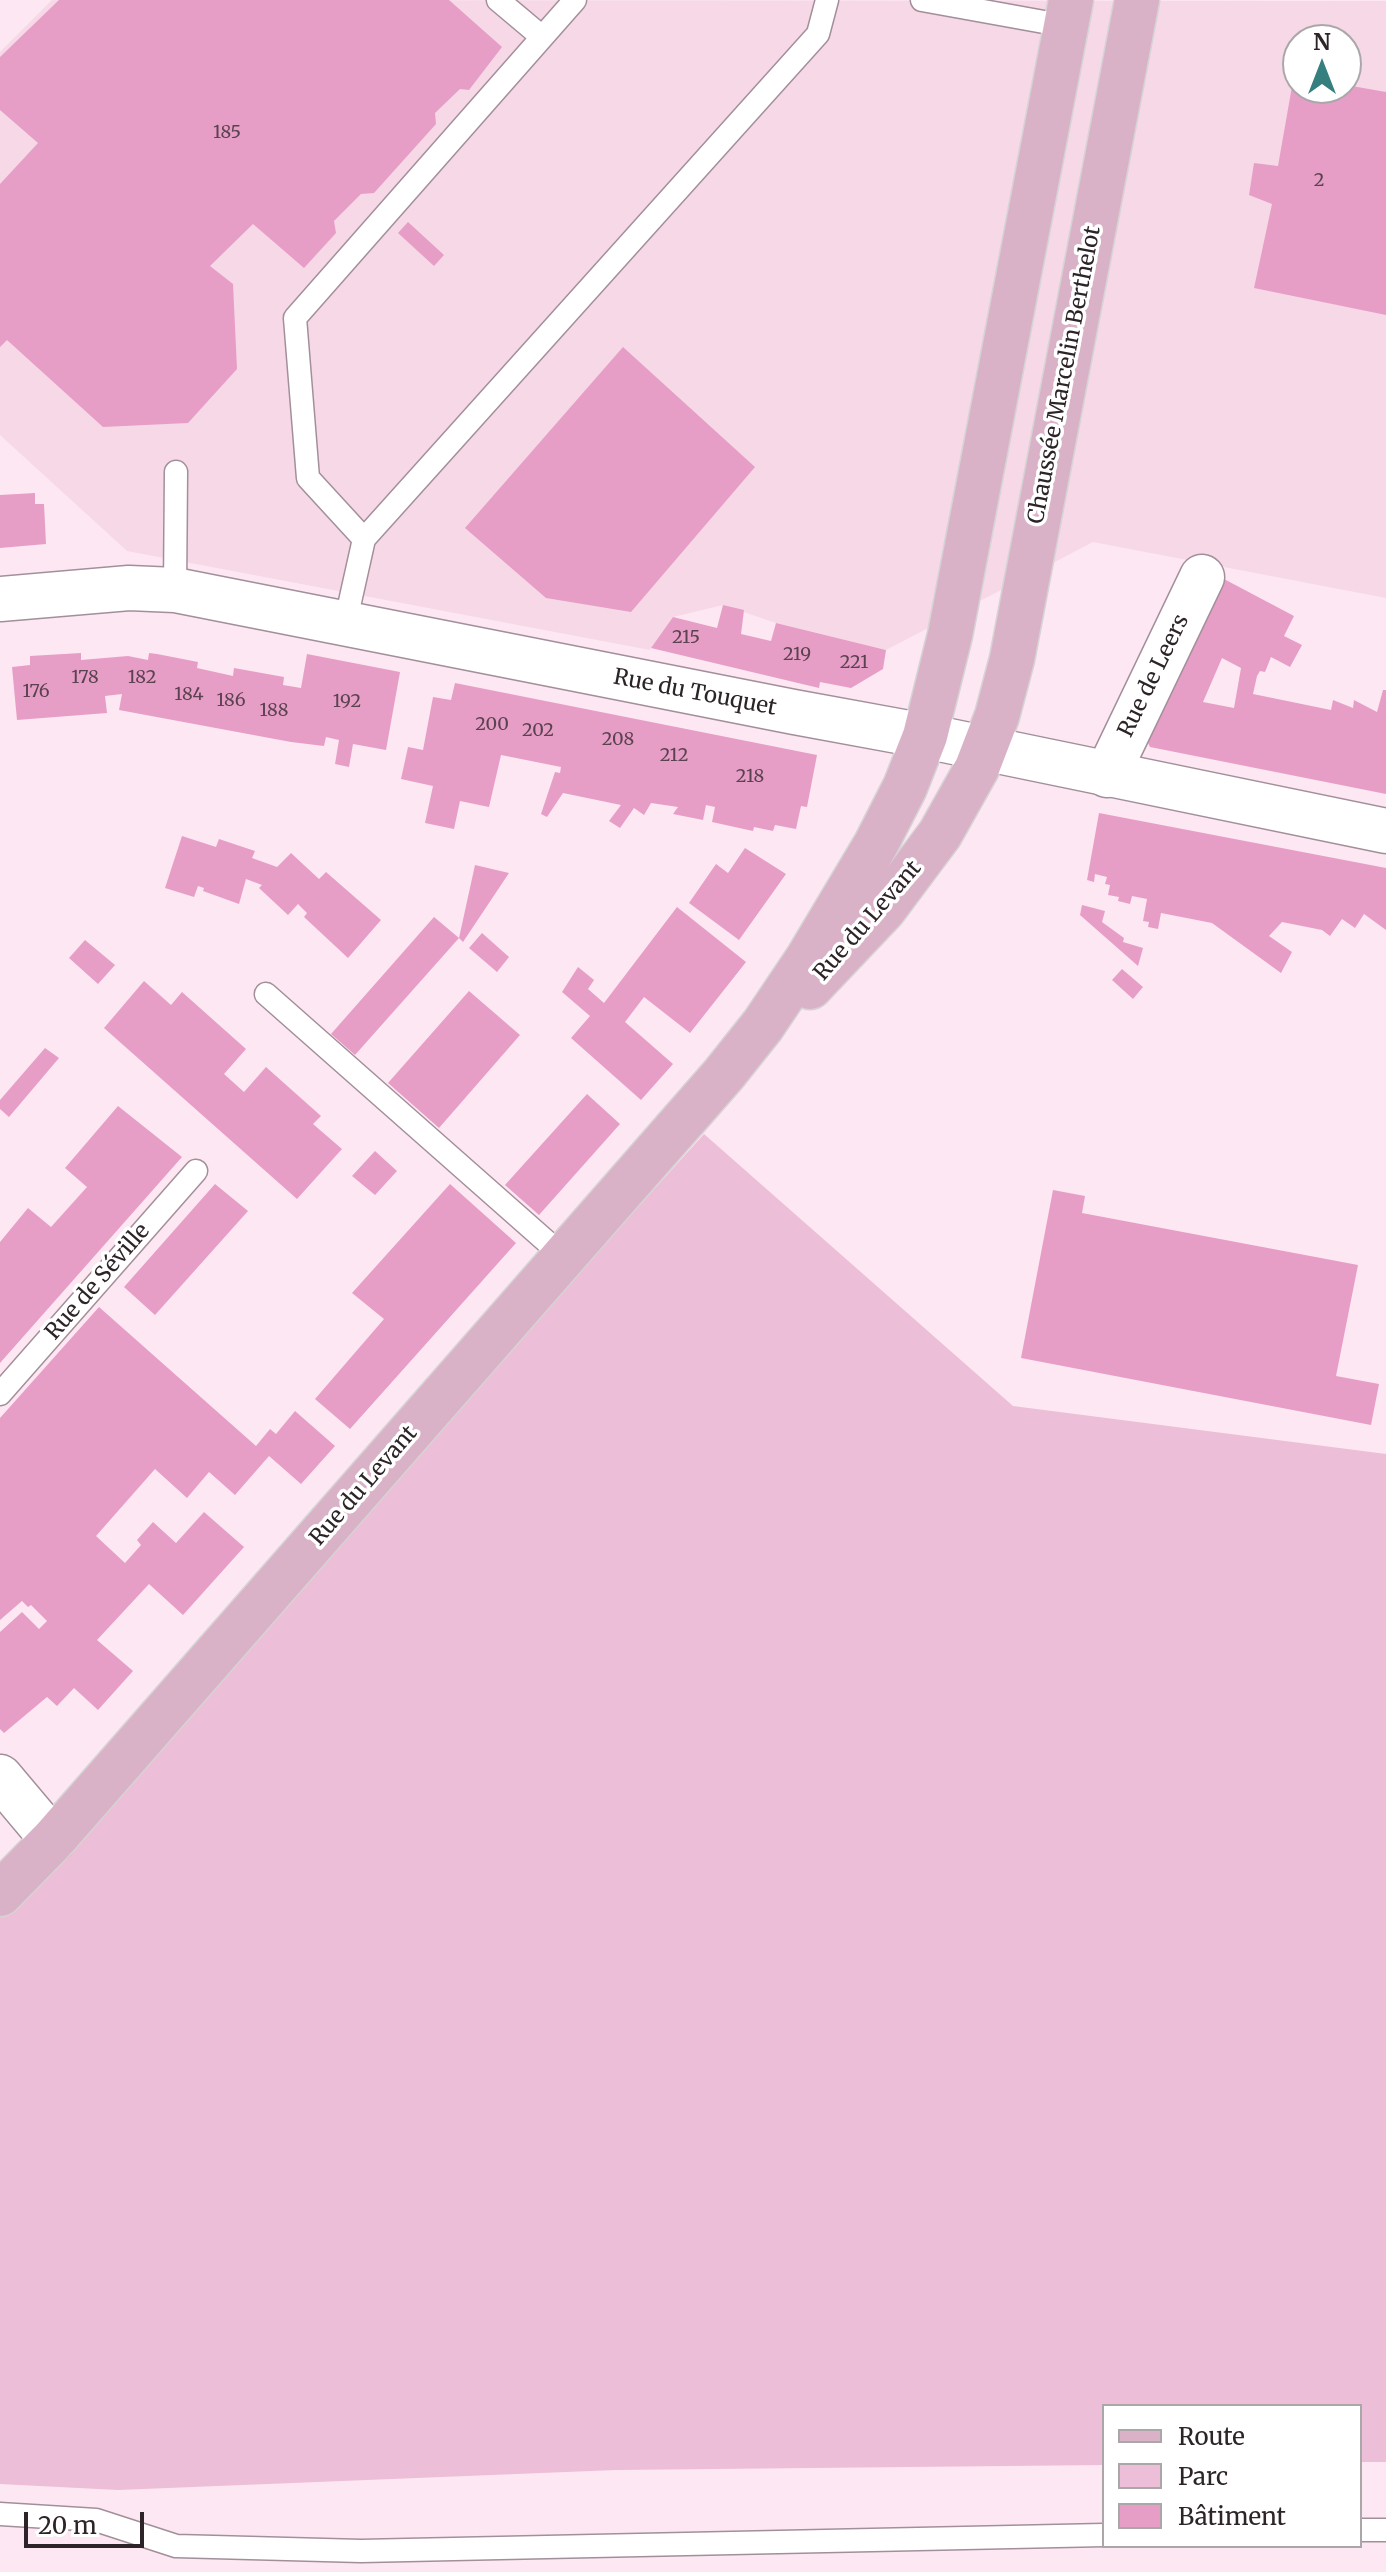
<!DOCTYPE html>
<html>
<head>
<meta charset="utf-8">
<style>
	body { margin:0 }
	#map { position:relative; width:1386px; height:2572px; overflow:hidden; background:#fde7f2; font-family:Merriweather,serif }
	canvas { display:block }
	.legend { position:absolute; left:1102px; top:2404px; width:260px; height:144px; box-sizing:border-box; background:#fff; border:2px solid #aba7a9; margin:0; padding:10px 14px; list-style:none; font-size:24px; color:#2c2428 }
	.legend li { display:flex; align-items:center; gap:16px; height:40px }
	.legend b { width:40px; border:2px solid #aba7a9 }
	.north { position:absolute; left:1282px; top:24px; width:80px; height:80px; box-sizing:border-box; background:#fff; border:2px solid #aba7a9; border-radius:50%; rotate:0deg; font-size:22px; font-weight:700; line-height:32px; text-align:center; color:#2c2428 }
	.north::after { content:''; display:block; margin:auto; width:28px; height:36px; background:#367f7f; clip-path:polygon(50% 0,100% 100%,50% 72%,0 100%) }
	.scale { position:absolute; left:24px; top:2512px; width:120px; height:36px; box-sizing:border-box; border:4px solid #2c2428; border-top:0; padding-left:10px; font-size:24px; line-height:28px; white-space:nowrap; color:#2c2428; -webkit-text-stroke:6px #fff; paint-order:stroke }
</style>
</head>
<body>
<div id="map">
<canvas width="1386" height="2572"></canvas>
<ul class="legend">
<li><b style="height:10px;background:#dab2c8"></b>Route</li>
<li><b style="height:22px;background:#edbed7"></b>Parc</li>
<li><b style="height:22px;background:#e79ec6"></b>Bâtiment</li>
</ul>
<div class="north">N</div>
<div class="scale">20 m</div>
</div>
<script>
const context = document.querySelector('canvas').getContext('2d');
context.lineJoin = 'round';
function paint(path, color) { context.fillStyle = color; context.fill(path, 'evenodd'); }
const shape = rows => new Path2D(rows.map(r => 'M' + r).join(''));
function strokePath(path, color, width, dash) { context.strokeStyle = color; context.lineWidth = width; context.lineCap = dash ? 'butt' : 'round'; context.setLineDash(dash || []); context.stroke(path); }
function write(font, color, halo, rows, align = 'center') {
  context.font = font + ' Merriweather,serif'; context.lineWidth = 7; context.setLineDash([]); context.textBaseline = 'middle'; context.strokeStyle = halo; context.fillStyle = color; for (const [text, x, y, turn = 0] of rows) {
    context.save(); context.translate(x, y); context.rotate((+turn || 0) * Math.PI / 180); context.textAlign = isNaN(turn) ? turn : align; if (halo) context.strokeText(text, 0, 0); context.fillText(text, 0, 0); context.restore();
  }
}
paint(shape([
	[52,0,1386,1,1386,598,1093,542,886,650,776,623,723,605,673,617,650,650,127,551,0,435,0,52],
	[1298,40,1346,40,1346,88,1298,88]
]), '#f6d8e7');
paint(shape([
	[704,1134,1013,1406,1386,1454,1386,2462,1360,2462,1360,2406,1104,2406,1104,2465,616,2470,118,2490,0,2484,0,1913]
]), '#edbed7');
paint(shape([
	[59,0,449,0,502,47,469,90,460,89,435,113,436,124,374,193,361,194,334,221,336,233,304,268,253,224,210,266,233,284,237,369,188,423,103,427,7,340,0,347,0,184,38,143,0,110,0,57],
	[1294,75,1298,76,1298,88,1346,88,1346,85,1386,92,1386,315,1254,288,1272,204,1249,195,1254,163,1278,166],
	[408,222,444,255,434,266,398,233],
	[623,347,755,467,631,612,546,598,465,528],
	[35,493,35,504,44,504,46,544,0,548,0,495],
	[1224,579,1294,616,1284,636,1302,645,1290,667,1271,657,1265,672,1260,671,1257,676,1253,694,1331,710,1333,700,1353,708,1354,700,1377,712,1383,690,1386,690,1386,794,1150,747,1143,733],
	[1222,658,1241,668,1234,708,1203,702],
	[723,605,744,610,741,634,771,641,776,623,886,650,883,669,851,688,820,682,819,688,651,648,673,617,717,628],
	[81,653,81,660,128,656,148,660,149,653,157,654,198,662,197,668,233,676,234,668,284,677,283,685,301,688,307,654,400,672,386,750,353,744,349,767,335,764,339,740,326,737,324,746,291,742,119,710,122,694,105,696,107,713,17,720,12,667,30,665,30,656],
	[455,683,817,755,807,807,801,806,796,829,775,825,773,831,754,827,753,831,712,822,715,807,706,805,703,820,673,814,678,807,651,803,644,815,634,808,620,828,609,821,621,805,563,793,547,817,541,814,555,772,560,773,561,767,501,755,489,807,460,801,454,829,425,823,433,786,401,779,408,747,423,750,433,697,451,700],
	[1099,813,1386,868,1386,930,1364,914,1355,928,1342,919,1330,936,1322,930,1282,922,1269,936,1292,952,1281,973,1212,923,1161,913,1158,929,1148,927,1149,922,1143,921,1147,899,1132,896,1130,904,1118,901,1119,897,1108,895,1110,885,1105,884,1107,877,1095,874,1094,882,1087,880],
	[182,836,216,847,219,839,255,851,252,858,277,867,291,853,319,879,326,872,381,920,348,958,304,917,307,913,298,904,288,915,259,888,262,885,246,879,239,904,203,891,204,888,198,886,194,897,165,888],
	[745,848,786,874,739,940,689,903,716,864,728,873],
	[475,865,509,873,463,942,459,938],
	[1082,905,1105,911,1102,922,1124,938,1123,942,1143,948,1138,966,1080,915],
	[677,907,746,962,690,1033,644,997,625,1022,673,1064,641,1100,571,1038,590,1016,562,992,578,967,594,980,588,989,604,1003],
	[434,917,459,938,355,1055,331,1034],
	[482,933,509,957,497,972,469,948],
	[85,940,115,965,98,984,69,958],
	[1122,969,1143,987,1133,999,1112,980],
	[144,981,171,1005,182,992,246,1049,224,1074,244,1092,266,1067,321,1116,313,1124,342,1149,297,1199,104,1028],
	[469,991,520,1035,439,1128,388,1083],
	[45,1048,59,1058,9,1117,0,1109,0,1100],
	[587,1094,620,1124,539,1215,505,1185],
	[118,1106,182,1157,0,1363,0,1242,28,1208,51,1227,87,1187,65,1168],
	[375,1151,397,1171,375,1195,352,1176],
	[215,1184,248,1211,155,1315,124,1287],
	[450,1184,516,1243,350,1429,315,1399,384,1319,352,1293],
	[1053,1190,1085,1196,1082,1213,1358,1265,1336,1376,1379,1384,1371,1425,1021,1358],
	[99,1307,256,1446,270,1429,276,1434,295,1411,335,1446,301,1484,269,1456,235,1495,209,1472,187,1498,155,1469,96,1536,125,1563,141,1545,137,1540,153,1522,176,1543,204,1512,244,1547,183,1615,149,1584,97,1640,133,1671,98,1710,74,1688,57,1706,47,1697,4,1733,0,1729,0,1632,22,1612,39,1629,47,1621,31,1605,28,1607,22,1601,0,1620,0,1418]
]), '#e79ec6');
const service = shape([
	[498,0,542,37],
	[922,0,1066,26],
	[364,539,818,34,827,0],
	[175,590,176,472],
	[345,624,364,539,308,478,295,318,575,0],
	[266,994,564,1257],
	[0,1394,196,1171],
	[0,2514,96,2520,176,2546,361,2551,1104,2535],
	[1360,2530,1386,2530]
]);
const minor = shape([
	[1107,775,1202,577],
	[0,1777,53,1840]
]);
const tertiary = shape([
	[0,599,129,588,175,590,794,712,925,736,1386,831]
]);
const primary = shape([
	[810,987,884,909,940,834,977,768,997,716,1012,659,1137,0],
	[0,1894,53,1840,724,1074,763,1025,808,958,876,844,905,787,925,736,950,635,1071,0]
]);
strokePath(service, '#a38f9a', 25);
strokePath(minor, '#a38f9a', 47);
strokePath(tertiary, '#a38f9a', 47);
strokePath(primary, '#d5d3d4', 47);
strokePath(service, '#fff', 22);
strokePath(minor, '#fff', 44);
strokePath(tertiary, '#fff', 44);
strokePath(primary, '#dab2c8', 44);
write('18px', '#5b4250', null, [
	["185",227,133],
	["2",1319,181],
	["215",686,638],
	["219",797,655],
	["221",854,663],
	["178",85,678],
	["182",142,678],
	["176",36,692],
	["184",189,695],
	["186",231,701],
	["192",347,702],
	["188",274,711],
	["200",492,725],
	["202",538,731],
	["208",618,740],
	["212",674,756],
	["218",750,777]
]);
write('22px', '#2c2428', '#fff', [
	["Chaussée Marcelin Berthelot",1065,375,-79],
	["Rue de Leers",1154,676,-64],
	["Rue du Touquet",695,693,11],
	["Rue du Levant",868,921,-49],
	["Rue de Séville",98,1282,-49],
	["Rue du Levant",364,1486,-49]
]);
</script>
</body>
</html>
